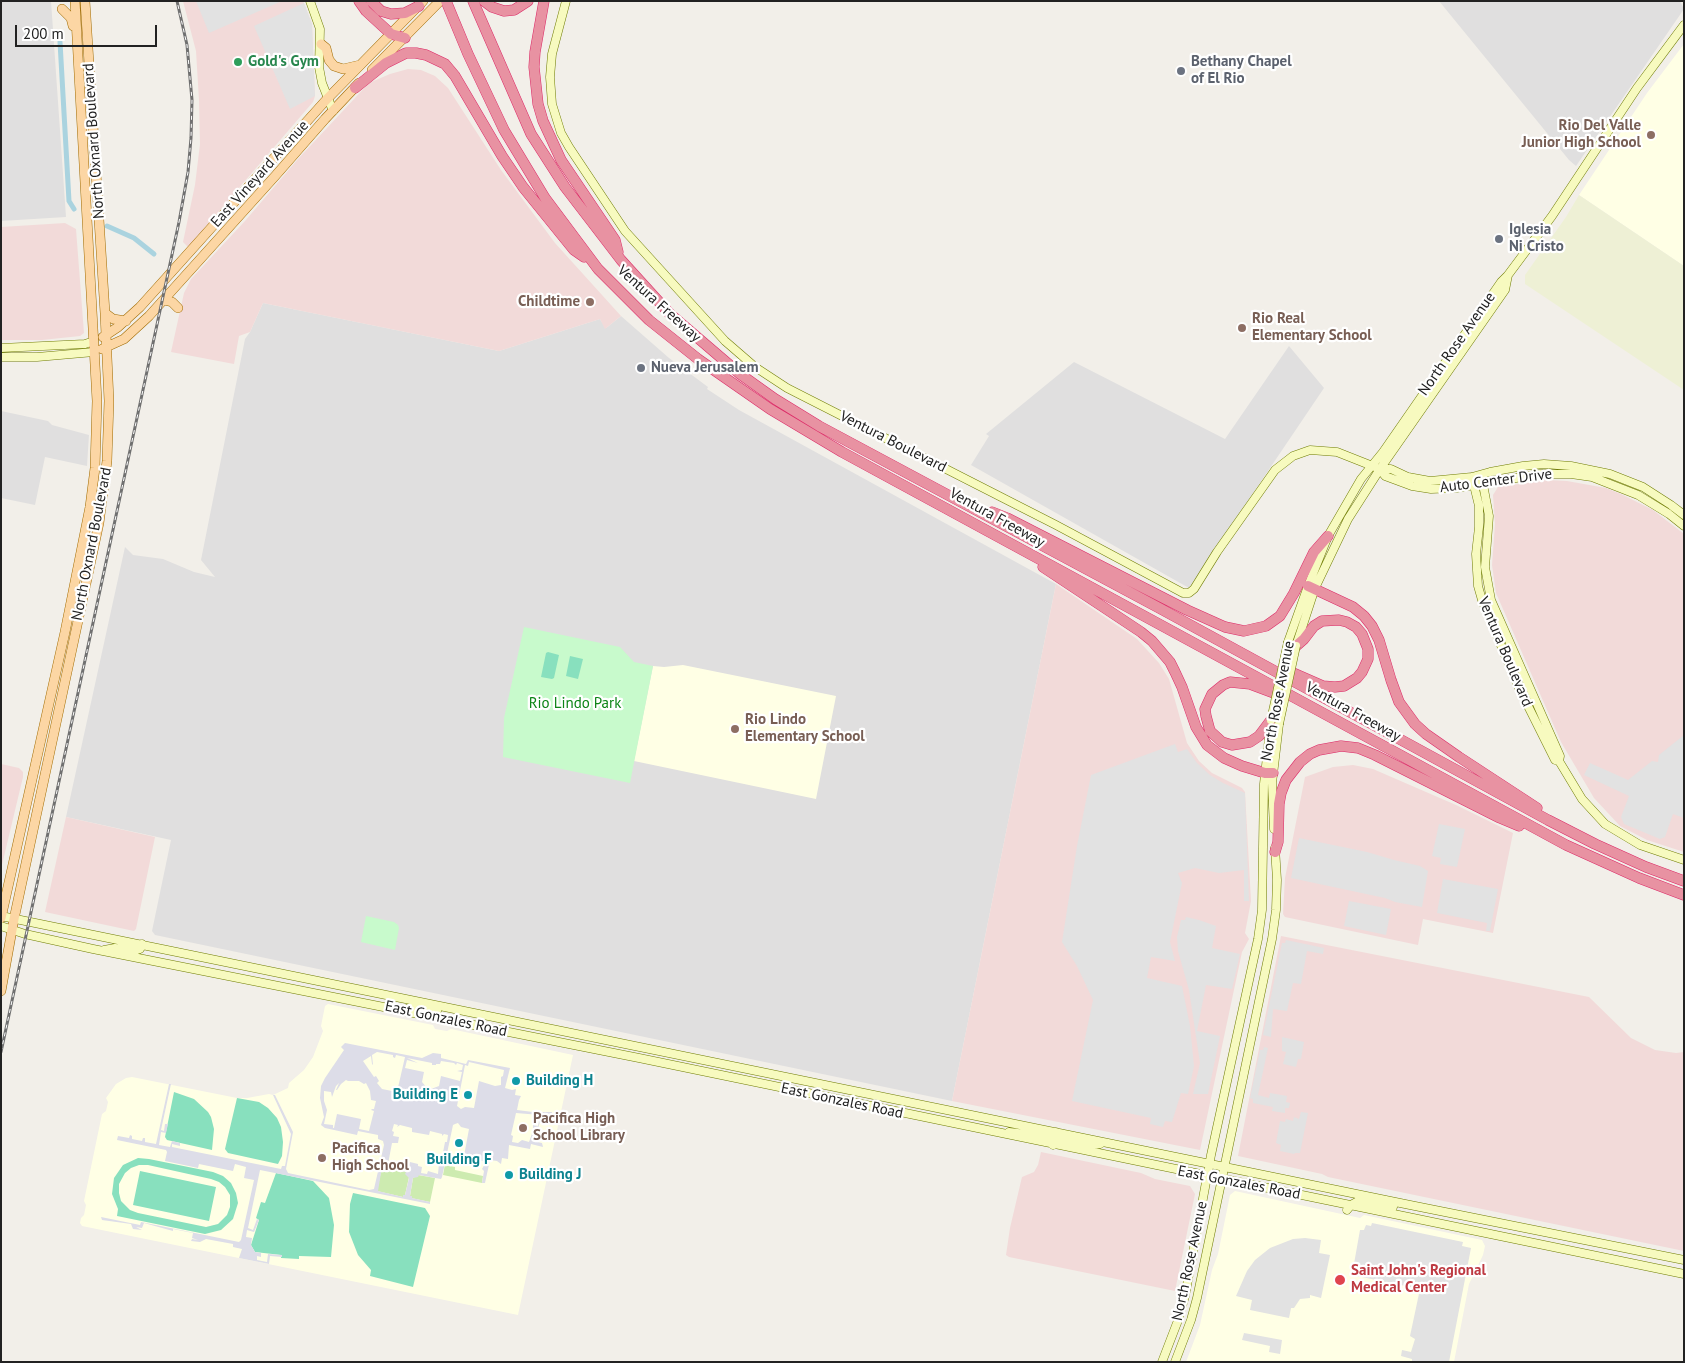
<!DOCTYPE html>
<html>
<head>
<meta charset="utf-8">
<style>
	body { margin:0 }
	#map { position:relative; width:1685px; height:1363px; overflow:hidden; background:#f2efe9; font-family:"PT Sans",sans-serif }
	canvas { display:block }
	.frame { position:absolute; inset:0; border:2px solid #222; pointer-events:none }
	.scale { position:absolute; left:15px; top:25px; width:142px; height:22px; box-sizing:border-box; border:2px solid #222; border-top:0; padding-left:6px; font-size:15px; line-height:18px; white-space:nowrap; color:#222; -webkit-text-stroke:4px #fff; paint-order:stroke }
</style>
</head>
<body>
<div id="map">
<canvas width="1685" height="1363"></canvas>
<div class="frame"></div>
<div class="scale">200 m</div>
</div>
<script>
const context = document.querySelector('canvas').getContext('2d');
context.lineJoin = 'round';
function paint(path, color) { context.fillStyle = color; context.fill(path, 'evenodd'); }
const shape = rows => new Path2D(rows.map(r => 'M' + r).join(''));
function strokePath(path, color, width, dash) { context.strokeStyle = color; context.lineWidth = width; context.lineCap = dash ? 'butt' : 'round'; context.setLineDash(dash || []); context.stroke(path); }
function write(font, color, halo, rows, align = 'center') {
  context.font = font + ' "PT Sans",sans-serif'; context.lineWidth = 4.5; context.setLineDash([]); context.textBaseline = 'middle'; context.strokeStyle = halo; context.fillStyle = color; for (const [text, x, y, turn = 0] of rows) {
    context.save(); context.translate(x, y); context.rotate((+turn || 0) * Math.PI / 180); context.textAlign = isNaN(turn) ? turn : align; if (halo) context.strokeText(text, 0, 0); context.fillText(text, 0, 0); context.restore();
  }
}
paint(shape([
	[1,1,51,1,66,217,1,221],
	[1439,1,1680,1,1684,9,1576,166,1569,160],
	[263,303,499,351,600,319,606,328,621,316,669,358,708,387,707,389,739,410,1056,584,952,1101,155,935,152,931,171,840,66,817,125,547,133,555,163,559,194,572,215,577,201,560,245,339,250,332],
	[1289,346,1324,388,1189,588,971,465,989,436,986,434,1074,362,1225,439],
	[1,411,48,421,52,425,89,435,87,466,45,457,35,505,1,498]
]), '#e0dfdf');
paint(shape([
	[183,1,303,1,312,24,315,96,313,102,188,247,183,242,195,185,200,144,199,100,196,51],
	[408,69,421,70,435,76,448,88,501,170,555,243,621,316,605,329,600,319,499,351,263,303,250,332,239,336,234,364,171,352,184,293,191,279,245,221,298,159,369,83,390,74],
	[65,223,76,229,84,333,80,336,42,340,1,340,1,227],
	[1547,480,1567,481,1606,488,1621,494,1653,510,1684,534,1684,852,1647,840,1620,826,1594,798,1561,742,1496,593,1492,565,1495,524,1493,495,1498,487],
	[1056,584,1137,639,1159,663,1169,679,1187,743,1199,761,1212,773,1242,788,1245,792,1251,901,1245,933,1249,939,1242,952,1200,1150,952,1101],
	[1,764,19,768,23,772,23,777,1,869],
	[1353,765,1373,769,1456,805,1513,833,1493,933,1423,919,1418,945,1285,917,1283,914,1285,878,1305,777,1333,767],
	[66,817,155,837,136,929,134,931,45,912],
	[1281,936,1589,997,1631,1038,1655,1050,1676,1053,1684,1052,1684,1251,1328,1177,1322,1174,1238,1156],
	[1041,1152,1141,1173,1155,1179,1190,1186,1195,1194,1175,1291,1009,1257,1006,1255,1010,1228,1022,1177,1034,1172,1038,1165]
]), '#f2dad9');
paint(shape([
	[1684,44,1684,266,1579,195,1647,93],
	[683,665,836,696,816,799,634,761,653,666,664,667],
	[328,1004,433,1025,435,1029,447,1031,451,1029,573,1055,518,1315,82,1226,80,1223,81,1218,84,1215,86,1205,84,1201,102,1114,106,1111,108,1102,106,1098,116,1084,126,1078,132,1077,237,1098,247,1098,269,1094,273,1095,288,1088,289,1083,304,1070,313,1057,323,1031,321,1026,325,1006],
	[1235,1191,1360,1218,1364,1215,1482,1240,1485,1246,1483,1255,1469,1284,1454,1362,1186,1362,1200,1325,1212,1270,1218,1254,1230,1195]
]), '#ffffe5');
paint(shape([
	[1579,195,1684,266,1684,390,1525,284,1525,275,1566,217]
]), '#eef0d5');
paint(shape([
	[446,1159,450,1160,449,1166,455,1167,455,1170,483,1176,482,1183,443,1175],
	[382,1167,406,1172,409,1177,405,1195,403,1197,377,1191],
	[418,1175,435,1178,430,1202,411,1198,410,1196,413,1178]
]), '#cdebb0');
paint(shape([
	[524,627,620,647,634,662,653,666,630,783,503,757,504,718],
	[366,916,394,922,398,925,399,928,395,950,361,942]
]), '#c8facc');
paint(shape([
	[548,652,559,655,554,678,552,679,541,677,546,653],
	[570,656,583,659,578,679,566,676],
	[174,1092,194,1099,208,1112,211,1117,214,1129,212,1150,167,1140,165,1137],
	[237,1098,259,1102,268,1108,277,1118,281,1127,283,1142,282,1156,278,1164,228,1153,225,1149],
	[138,1158,149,1159,213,1172,223,1176,231,1183,236,1193,238,1203,233,1219,221,1230,205,1234,117,1216,118,1209,112,1194,114,1178,123,1165],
	[139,1165,148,1165,211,1179,219,1182,225,1187,230,1195,230,1207,227,1215,218,1224,206,1227,138,1213,130,1210,121,1201,119,1193,119,1184,125,1173,131,1168],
	[140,1171,216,1187,209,1221,133,1205],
	[276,1173,313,1181,329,1198,334,1225,331,1257,299,1256,299,1259,281,1258,281,1255,255,1252,251,1245,259,1220,256,1218,261,1202,265,1203],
	[353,1193,425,1208,430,1216,413,1287,370,1276,371,1270,358,1255,349,1232,350,1204]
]), '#88e0be');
paint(shape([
	[196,1,282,1,209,33],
	[304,3,312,24,315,96,290,109,254,26],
	[1684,735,1684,818,1673,814,1665,837,1660,839,1624,824,1621,817,1629,796,1584,775,1590,763,1628,780,1652,761,1658,762,1659,755],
	[1175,744,1178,752,1187,749,1197,763,1210,775,1223,783,1245,793,1249,901,1244,901,1244,870,1219,873,1195,868,1178,873,1182,883,1170,942,1175,961,1151,957,1147,978,1182,986,1190,1026,1194,1066,1188,1094,1181,1093,1172,1122,1165,1121,1163,1127,1150,1124,1151,1118,1072,1101,1093,1000,1077,966,1062,942,1077,846,1091,775],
	[1439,824,1465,829,1457,867,1440,864,1441,858,1432,856],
	[1299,838,1367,852,1394,860,1420,866,1428,871,1422,907,1395,902,1385,898,1291,878],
	[1443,879,1498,889,1490,931,1486,931,1487,923,1437,913],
	[1349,901,1391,909,1386,935,1344,926],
	[1186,917,1199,920,1216,926,1212,948,1240,954,1232,989,1206,985,1197,1031,1220,1036,1208,1094,1193,1094,1200,1063,1189,990,1178,951,1177,937,1181,920,1185,920],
	[1286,940,1324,948,1323,954,1307,951,1301,984,1293,983,1287,1011,1273,1009,1271,1037,1263,1035,1282,943,1285,943],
	[1282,1037,1304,1042,1301,1059,1298,1059,1296,1067,1283,1064,1286,1052,1282,1051],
	[1264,1047,1268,1048,1258,1095,1269,1098,1270,1093,1287,1096,1286,1102,1290,1103,1289,1108,1285,1108,1285,1113,1272,1111,1273,1107,1253,1103,1253,1099,1250,1098,1260,1050,1263,1050],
	[1301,1112,1308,1113,1300,1153,1295,1153,1294,1154,1280,1151,1281,1145,1276,1143,1280,1121,1285,1122,1286,1119,1293,1121,1294,1117,1299,1119],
	[1372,1223,1463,1242,1462,1246,1471,1248,1449,1362,1409,1362,1412,1361,1412,1359,1401,1356,1402,1350,1411,1352,1415,1339,1410,1336,1420,1289,1352,1275,1360,1230,1364,1230,1366,1225,1371,1226],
	[1305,1238,1321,1240,1319,1253,1330,1255,1321,1298,1310,1295,1310,1298,1300,1299,1294,1308,1291,1308,1289,1318,1250,1310,1252,1300,1236,1296,1247,1271,1255,1260,1270,1248,1293,1239],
	[1244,1333,1282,1340,1280,1354,1269,1352,1270,1346,1242,1340]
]), '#e2e2e2');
paint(shape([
	[345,1043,422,1058,433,1053,441,1054,441,1058,466,1064,468,1060,510,1068,505,1088,512,1090,516,1089,515,1095,521,1096,519,1100,517,1110,533,1112,552,1112,552,1114,542,1115,535,1139,532,1139,532,1141,542,1143,543,1147,531,1144,530,1149,509,1145,508,1159,502,1158,501,1164,497,1161,490,1160,485,1183,482,1183,484,1171,482,1169,486,1162,464,1156,469,1129,461,1127,458,1123,455,1124,453,1125,442,1177,441,1179,419,1175,418,1177,413,1178,410,1196,412,1196,412,1198,430,1202,430,1204,260,1170,248,1228,253,1230,257,1219,259,1220,254,1232,247,1230,246,1237,252,1238,251,1245,255,1252,261,1253,261,1257,257,1256,257,1260,267,1262,268,1254,282,1255,282,1257,270,1256,269,1264,239,1258,242,1249,233,1247,233,1244,206,1239,200,1242,191,1241,192,1239,198,1240,192,1238,193,1233,173,1229,173,1231,144,1223,142,1228,136,1227,142,1230,133,1229,131,1224,102,1220,101,1217,140,1225,141,1222,239,1242,241,1240,254,1180,244,1178,246,1167,235,1164,233,1171,199,1164,198,1168,165,1161,167,1152,166,1150,117,1140,118,1136,129,1138,130,1135,132,1136,132,1139,142,1141,143,1138,145,1138,145,1142,156,1144,169,1084,171,1084,161,1130,164,1131,165,1124,168,1124,166,1133,161,1132,159,1145,170,1147,172,1141,180,1143,180,1146,172,1144,172,1147,281,1169,282,1166,285,1166,291,1134,273,1095,275,1095,293,1132,286,1169,288,1173,369,1190,374,1189,384,1145,383,1141,378,1139,378,1135,358,1131,357,1135,325,1128,321,1125,324,1117,320,1098,321,1086,325,1078,344,1050,341,1047],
	[377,1052,393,1055,393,1057,395,1058,396,1055,405,1057,397,1092,382,1089,377,1083,379,1081,376,1076,374,1077,363,1061,371,1056,372,1064,373,1065,372,1055],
	[407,1058,432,1063,432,1065,436,1065,436,1064,440,1064,441,1061,454,1063,456,1065,457,1063,463,1065,462,1070,457,1071,462,1072,460,1081,441,1076,439,1086,431,1089,427,1088,422,1082,424,1072,405,1068,407,1060,418,1063],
	[469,1062,504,1070,503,1076,501,1077,501,1085,495,1086,479,1081,474,1108,465,1107,461,1109,457,1106,465,1065,468,1066],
	[346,1080,348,1081,359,1081,364,1084,366,1083,370,1091,371,1100,376,1101,374,1109,372,1109,371,1110,374,1111,369,1131,359,1129,361,1119,337,1114,334,1128,333,1128,333,1125,324,1124,327,1110,324,1101,324,1091,331,1092,332,1097,336,1086,339,1083,336,1090,337,1090,341,1084],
	[516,1113,540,1115,538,1126,533,1125,533,1131,529,1142,522,1140,518,1143,512,1142,513,1136,511,1135],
	[394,1124,398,1125,397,1127,400,1125,412,1128,412,1132,429,1135,430,1131,442,1134,442,1136,444,1134,448,1135,447,1142,445,1142,441,1163,439,1163,438,1174,428,1171,427,1174,421,1173,422,1167,418,1166,418,1164,410,1162,409,1164,405,1163,404,1169,398,1168,398,1165,388,1164,392,1143,398,1143,399,1137,393,1136,394,1132,392,1131],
	[382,1167,406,1172,405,1174,409,1178,405,1195,403,1195,403,1197,378,1191]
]), '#dddde8');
strokePath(shape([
	[60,42,69,201,74,209],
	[107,226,134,238,154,254]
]), '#aad3df', 5);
const secondary = shape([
	[310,1,320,29,319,67,322,83,333,111],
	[566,1,552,54,550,77,552,104,561,133,569,147,625,231,725,341,755,367,787,388,1056,525,1183,593,1189,593,1194,589,1217,552,1275,470,1293,456,1310,450,1337,452,1380,469,1391,469,1408,477,1430,481,1472,477,1490,472,1523,466,1544,464,1571,466,1610,474,1643,487,1671,505,1684,515],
	[1,348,85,344,94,341],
	[1,357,37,357,94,352],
	[1380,469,1385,476,1412,486,1431,489,1456,488,1540,474,1571,474,1592,477,1638,495,1669,514,1684,526],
	[1472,477,1479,506,1479,527,1476,554,1478,586,1482,600,1518,686,1555,760,1559,761,1582,799,1605,824,1640,845,1684,860],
	[1482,479,1489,516,1485,567,1491,600,1560,756,1559,761],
	[1288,642,1308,586,1328,536,1361,479,1383,452,1501,282,1508,275,1552,216,1637,88,1684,25],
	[1296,646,1315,588,1348,519,1380,469,1505,290,1508,275],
	[1274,829,1272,783,1279,724],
	[1,916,1410,1205,1684,1260],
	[1,926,25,934,93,949,639,1058,1684,1274],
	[104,950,115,948,137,950,140,949,142,944],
	[404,1010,413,1007,437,1011],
	[1009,1132,1051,1137,1055,1135,1056,1132],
	[1053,1145,1054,1141,1057,1140,1088,1145,1100,1144],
	[1347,1210,1351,1205,1360,1200,1393,1207],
	[1162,1362,1177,1323,1185,1296,1211,1155,1258,939,1262,910,1264,784,1271,720],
	[1175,1362,1191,1320,1197,1298,1272,939,1276,910,1277,880,1275,848]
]);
const primary = shape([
	[62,9,71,18,73,26],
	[321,44,326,48,329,60,334,66,343,69,360,65],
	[372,70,440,1],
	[164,300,172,302,178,308],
	[105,313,113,319,126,321],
	[103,337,118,327,140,307,327,99,423,1],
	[102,349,124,339,149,316,276,175,325,119,359,83],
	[1,918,65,632,90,507,95,468,97,401,75,1],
	[1,991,14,919,99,523,107,461,109,401,105,313,85,1]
]);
const highway = shape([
	[359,1,366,11,391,34,405,38],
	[371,1,381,11,391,14,405,13,419,6],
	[446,1,468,54,504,130,545,198,598,269,649,320,698,359,770,409,842,452,1566,845,1639,878,1684,895],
	[473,1,531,134,565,187,621,260,670,314,740,374,775,399,819,426,1161,609,1548,820,1595,844,1646,867,1684,881],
	[484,1,492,7,504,11,514,10,528,1],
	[544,1,535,52,534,67,538,104,543,121,561,160,615,240,618,252],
	[355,88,386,63,406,53,416,53,426,55,445,64,455,76,502,156,523,187,574,250,584,257],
	[992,512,1007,518,1187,610,1225,627,1244,631,1266,626,1280,616,1294,593,1314,552,1328,536],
	[1043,567,1141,632,1152,641,1170,662,1175,672,1182,687,1196,727,1207,745,1224,758,1242,766,1265,773,1273,773],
	[1308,586,1353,607,1364,616,1372,626,1379,640,1391,680,1399,702,1415,724,1426,734,1459,757,1537,808],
	[1291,672,1323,686,1335,687,1344,686,1357,678,1362,672,1368,659,1368,649,1362,634,1356,627,1347,622,1339,620,1322,621,1314,626,1304,639,1296,646],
	[1271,720,1259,736,1250,742,1232,745,1222,742,1210,731,1206,716,1205,709,1212,694,1223,685,1230,682,1250,684,1282,696],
	[1275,852,1278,842,1279,804,1281,793,1286,780,1300,762,1310,754,1319,750,1341,746,1358,748,1375,755,1500,818,1519,826]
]);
strokePath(secondary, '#707d05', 9);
strokePath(primary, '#a06b00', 10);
strokePath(highway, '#dc2a67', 11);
strokePath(secondary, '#f7fabf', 8);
strokePath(primary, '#fcd6a4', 9);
strokePath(highway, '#e892a2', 10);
const rail = shape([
	[1,1052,179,222,188,172,191,138,192,100,187,45,177,1]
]);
strokePath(rail, '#707070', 3);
strokePath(rail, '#fff', 1, [4]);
const secondaryBridge = shape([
	[1271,720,1288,642],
	[1279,724,1296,646]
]);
strokePath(secondaryBridge, '#707d05', 9, []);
strokePath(secondaryBridge, '#f7fabf', 8);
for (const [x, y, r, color] of [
	[238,62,5,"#2e9e5b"],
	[1181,71,5,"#6b7280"],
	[1651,135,5,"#8d6e63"],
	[1499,239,5,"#6b7280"],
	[590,302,5,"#8d6e63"],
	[1242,328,5,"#8d6e63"],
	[641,368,5,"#6b7280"],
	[735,729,5,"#8d6e63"],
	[516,1081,5,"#0f9aa8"],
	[468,1095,5,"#0f9aa8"],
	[523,1128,5,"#8d6e63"],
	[459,1143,5,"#0f9aa8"],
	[322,1158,5,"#8d6e63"],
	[509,1175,5,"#0f9aa8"],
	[1340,1280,6,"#e0444e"]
]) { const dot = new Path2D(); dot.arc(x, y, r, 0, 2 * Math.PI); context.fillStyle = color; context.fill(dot); strokePath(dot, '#fff', 2); }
write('bold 15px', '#27864d', '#fff', [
	["Gold's Gym",248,62]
], 'left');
write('bold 15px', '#5b616d', '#fff', [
	["Bethany Chapel",1191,62],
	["of El Rio",1191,79],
	["Iglesia",1509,230],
	["Ni Cristo",1509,247],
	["Nueva Jerusalem",651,368]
], 'left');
write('bold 15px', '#785e54', '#fff', [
	["Rio Del Valle",1641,126,"right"],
	["Junior High School",1641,143,"right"],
	["Childtime",580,302,"right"],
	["Rio Real",1252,319],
	["Elementary School",1252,336],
	["Rio Lindo",745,720],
	["Elementary School",745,737],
	["Pacifica High",533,1119],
	["School Library",533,1136],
	["Pacifica",332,1149],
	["High School",332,1166]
], 'left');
write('15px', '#222', '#fff', [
	["North Oxnard Boulevard",94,141,-94],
	["East Vineyard Avenue",260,174,-48],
	["Ventura Freeway",659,304,42],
	["North Rose Avenue",1457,344,-55],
	["Ventura Boulevard",893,442,27],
	["Auto Center Drive",1496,481,-7],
	["Ventura Freeway",997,518,29],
	["North Oxnard Boulevard",92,544,-79],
	["Ventura Boulevard",1505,652,67],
	["North Rose Avenue",1278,701,-79],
	["Ventura Freeway",1353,712,29],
	["East Gonzales Road",446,1019,12],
	["East Gonzales Road",842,1101,12],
	["East Gonzales Road",1239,1183,11],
	["North Rose Avenue",1190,1261,-78]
]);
write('15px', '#0c8416', '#fff', [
	["Rio Lindo Park",575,704]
]);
write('bold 15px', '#0d838f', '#fff', [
	["Building H",526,1081],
	["Building E",458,1095,"right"],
	["Building F",459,1160,"center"],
	["Building J",519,1175]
], 'left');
write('bold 15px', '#be3a42', '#fff', [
	["Saint John's Regional",1351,1271],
	["Medical Center",1351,1288]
], 'left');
</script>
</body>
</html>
